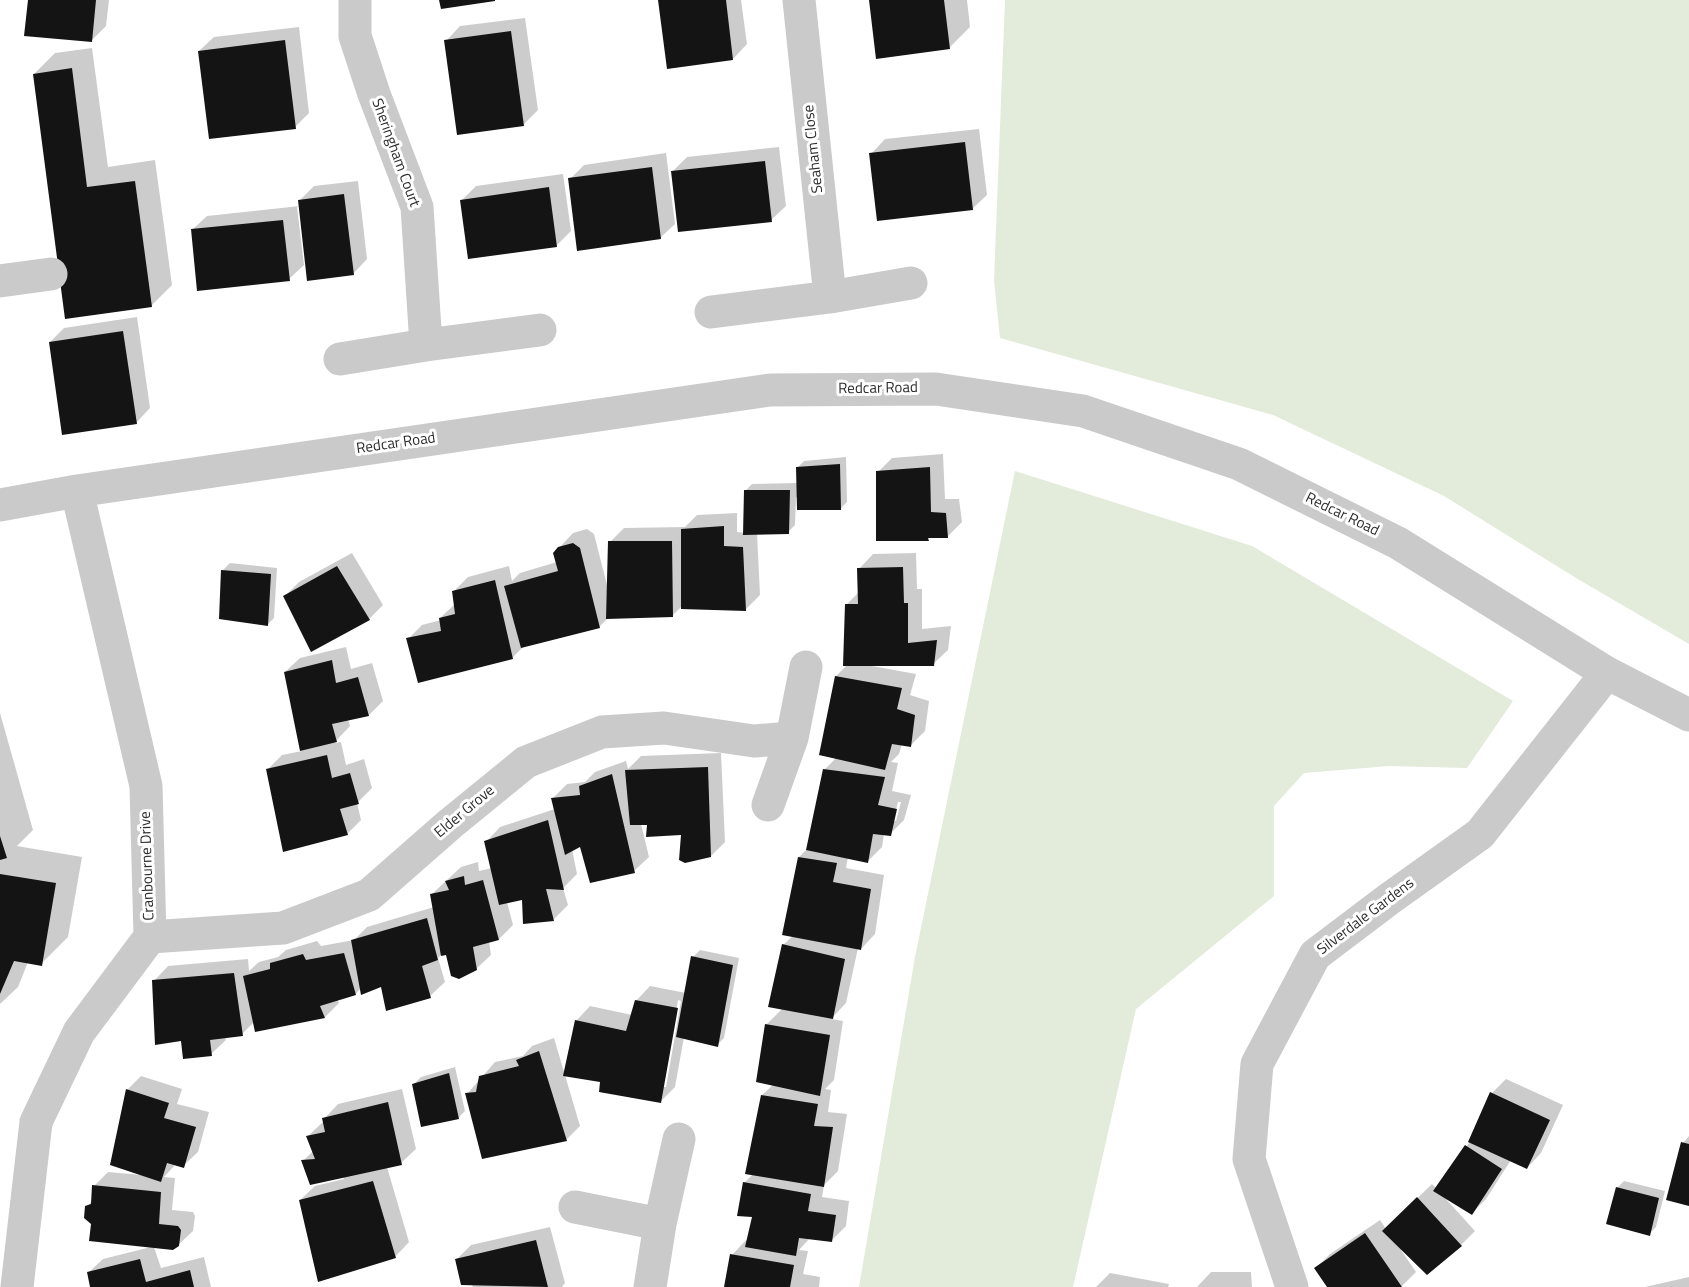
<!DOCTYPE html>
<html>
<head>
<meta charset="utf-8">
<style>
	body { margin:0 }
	canvas { display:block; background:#fff }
</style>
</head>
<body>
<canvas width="1689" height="1287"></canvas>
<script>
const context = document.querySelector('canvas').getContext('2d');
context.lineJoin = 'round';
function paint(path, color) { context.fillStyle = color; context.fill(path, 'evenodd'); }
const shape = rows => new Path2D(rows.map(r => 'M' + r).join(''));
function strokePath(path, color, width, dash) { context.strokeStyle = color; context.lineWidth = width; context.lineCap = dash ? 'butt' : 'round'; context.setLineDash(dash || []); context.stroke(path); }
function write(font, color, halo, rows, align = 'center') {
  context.font = font + ' "Titillium Web",sans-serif'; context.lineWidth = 6; context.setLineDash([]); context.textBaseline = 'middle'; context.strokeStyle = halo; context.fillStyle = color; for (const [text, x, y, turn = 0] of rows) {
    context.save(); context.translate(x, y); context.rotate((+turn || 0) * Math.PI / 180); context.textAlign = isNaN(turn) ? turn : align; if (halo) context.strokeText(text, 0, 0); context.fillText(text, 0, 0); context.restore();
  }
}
paint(shape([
	[1005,0,1689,0,1689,644,1576,578,1444,496,1273,415,1000,338,994,280],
	[1015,471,1252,546,1513,701,1467,768,1389,766,1304,773,1274,806,1274,896,1136,1009,1073,1287,859,1287,915,957]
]), '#e3ebda');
paint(shape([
	[29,0,109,0,106,26,92,40],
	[659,0,741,0,747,44,733,59],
	[870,0,967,0,970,27,949,48],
	[525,18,538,110,524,124,446,41,460,26],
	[299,27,309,113,295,127,199,51,214,37],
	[92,48,108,167,155,160,172,285,151,306,66,317,34,74,55,53],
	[979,129,987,195,972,209,871,154,885,139],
	[779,147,786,206,771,220,673,171,687,157],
	[666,153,675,224,660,238,570,179,584,165],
	[563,174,571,231,556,246,462,200,476,186],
	[358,181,367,259,353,274,300,206,297,207,304,265,289,279,192,230,207,216,300,206,300,200,314,186],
	[137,317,150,408,136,423,50,342,64,328],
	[943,454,945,499,959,499,962,522,948,536,931,536,928,539,878,472,892,458],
	[846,457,847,502,840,509,796,497,795,525,788,532,757,533,760,595,746,609,683,605,672,616,609,617,599,627,525,645,512,658,408,639,422,625,441,620,440,618,455,604,453,592,468,577,509,566,512,581,520,573,557,562,559,548,573,533,587,529,594,534,608,589,610,542,624,528,685,527,697,515,737,513,737,532,745,533,745,491,752,484,798,483,797,468,804,461],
	[352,553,383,605,369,619,285,596,299,582],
	[916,553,917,589,922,589,922,629,951,626,948,650,933,664,872,666,916,674,910,695,929,701,925,731,911,745,902,744,899,754,891,762,898,763,892,791,911,795,904,820,890,834,884,834,882,847,868,861,848,857,846,868,884,875,875,934,861,949,858,948,846,1003,831,1019,843,1021,834,1080,825,1089,831,1090,828,1112,847,1114,838,1171,824,1185,822,1197,849,1201,846,1226,832,1240,810,1238,799,1250,808,1251,803,1274,820,1277,819,1287,726,1287,732,1255,746,1240,748,1241,754,1215,744,1183,753,1174,762,1095,773,1085,767,1024,783,1008,783,945,793,936,799,857,807,849,824,770,836,758,836,676,848,664,846,605,860,591,859,569,873,554],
	[898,802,901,802,896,821,893,821],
	[230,563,277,568,274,618,267,625,223,570],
	[346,647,351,669,372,663,383,701,369,715,348,719,350,726,334,743,341,742,346,765,364,759,372,788,357,803,361,820,347,834,268,769,282,755,302,751,285,672,300,658],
	[0,713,33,830,17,846,82,857,68,937,41,964,28,962,18,987,0,1004],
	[721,753,725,842,711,856,683,834,648,824,641,824,649,857,634,871,581,844,572,849,577,874,563,888,568,905,554,919,525,923,523,898,507,902,513,925,499,939,489,941,491,955,476,969,447,953,442,954,438,958,445,982,430,996,382,985,361,988,356,994,337,999,339,1003,325,1017,256,1030,254,1022,242,1034,225,1037,226,1040,211,1054,182,1039,154,981,168,966,248,959,249,971,259,962,278,957,286,950,317,941,321,946,354,940,367,927,434,907,432,894,461,867,478,862,479,871,492,868,486,842,500,827,555,809,553,798,567,784,585,782,595,772,626,761,628,769,641,756],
	[700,950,739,958,724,1038,717,1045,684,1037,675,1087,661,1101,601,1081,576,1021,590,1006,632,1015,636,1001,650,986,686,993,693,957],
	[678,1000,681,1001,666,1087,663,1087],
	[554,1038,580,1126,566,1140,467,1094,495,1062,523,1056,532,1046],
	[455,1067,465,1111,458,1118,414,1084,421,1077],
	[141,1076,182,1089,177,1104,209,1112,198,1152,183,1166,176,1164,164,1177,175,1178,172,1210,193,1212,195,1216,193,1231,178,1245,154,1247,161,1268,204,1257,211,1287,92,1287,88,1273,103,1259,151,1247,93,1223,87,1207,92,1201,94,1186,108,1172,142,1175,127,1090],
	[1506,1079,1563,1105,1541,1153,1527,1168,1511,1160,1486,1199,1472,1213,1445,1198,1475,1231,1461,1245,1402,1249,1401,1250,1416,1272,1402,1286,1329,1287,1316,1268,1330,1254,1380,1220,1386,1229,1432,1184,1437,1189,1469,1143,1492,1093],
	[402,1089,416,1149,401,1163,387,1167,409,1242,395,1257,300,1200,315,1186,344,1179,343,1176,303,1161,313,1151,308,1136,324,1121,324,1119,338,1104],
	[1689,1136,1689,1204,1683,1143],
	[1624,1181,1665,1191,1656,1227,1649,1234,1617,1188],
	[550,1227,565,1283,562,1287,473,1287,457,1259,471,1245],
	[1211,1272,1251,1272,1252,1287,1197,1287],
	[1110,1273,1169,1284,1168,1287,1096,1287],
	[1689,1277,1689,1287,1645,1287]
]), '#0003');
paint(shape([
	[28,0,96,0,92,42,24,36],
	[439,0,495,0,495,1,441,9],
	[658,0,726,0,733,60,667,69],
	[869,0,944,0,950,49,876,59],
	[511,31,524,126,457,135,444,40],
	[285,40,296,129,209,139,198,51],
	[72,68,87,187,135,181,152,307,65,319,33,74],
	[965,142,973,210,877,221,869,153],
	[765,161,772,222,678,232,671,171],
	[652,167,661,239,577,251,568,178],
	[549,187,557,247,468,259,460,200],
	[344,194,354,275,307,281,298,200],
	[283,220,290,281,197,291,191,229],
	[123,331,137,424,62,435,49,342],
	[840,464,841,510,797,510,796,467],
	[930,467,931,512,946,513,948,538,928,538,929,541,876,541,876,471],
	[744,490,790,490,789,534,743,535],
	[724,526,724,546,743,547,746,611,681,609,681,529],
	[608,541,672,541,673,617,606,619],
	[573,543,580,548,600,628,521,648,504,586,558,571,553,553,558,547],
	[337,566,370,620,311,652,283,596],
	[903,567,904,603,908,603,908,643,937,640,934,666,843,666,845,604,858,604,857,568],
	[221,570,271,574,268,626,219,619],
	[495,580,513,659,418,683,406,638,441,631,439,618,455,614,452,591],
	[332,660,336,683,358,677,369,716,332,724,337,742,300,751,284,672],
	[835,676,902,688,897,709,915,715,911,747,892,744,885,770,819,755],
	[327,755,332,778,350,773,359,804,340,809,348,835,283,852,266,769],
	[708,767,711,857,685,863,679,860,681,835,646,837,647,825,630,825,625,770],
	[823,769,885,777,878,805,897,809,891,836,873,834,868,863,806,850],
	[612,774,635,873,590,883,580,847,565,855,551,798,580,795,579,786],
	[548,820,564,890,546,889,554,921,523,924,522,900,499,905,484,841],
	[0,836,7,858,0,860],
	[798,857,837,863,833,882,871,889,861,950,782,935],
	[0,874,56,883,42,966,14,961,0,994],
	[464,876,465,885,483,880,499,940,473,947,477,970,459,979,451,976,446,955,441,956,430,894,449,890,445,881],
	[427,918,438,960,422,966,431,998,386,1011,381,987,361,995,351,940],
	[782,944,845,959,833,1019,768,1007],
	[344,953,356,995,320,1006,325,1018,255,1032,243,976,270,969,270,963,303,954,306,960],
	[691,956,733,965,718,1047,676,1037],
	[234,973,243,1036,210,1040,212,1056,183,1059,181,1041,155,1045,152,980],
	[635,1000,678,1008,661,1103,599,1092,600,1082,563,1076,575,1020,626,1031],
	[765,1024,830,1035,820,1096,756,1082],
	[539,1051,567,1141,482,1159,465,1093,476,1092,479,1076,519,1066,516,1060],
	[449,1073,459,1119,421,1127,412,1084],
	[126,1089,169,1103,164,1118,196,1127,184,1168,167,1163,161,1182,110,1165],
	[1490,1092,1550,1120,1527,1169,1468,1142],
	[761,1095,818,1104,814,1126,833,1127,824,1187,745,1174],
	[388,1102,402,1165,310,1185,301,1160,315,1159,306,1136,325,1132,322,1118],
	[1681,1142,1689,1144,1689,1206,1666,1200],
	[1465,1145,1502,1169,1472,1215,1433,1191],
	[373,1181,396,1258,318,1282,299,1200],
	[743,1182,811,1194,808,1211,836,1215,832,1242,799,1238,796,1256,745,1247,752,1217,737,1216],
	[92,1185,161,1192,159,1224,178,1226,181,1230,179,1246,173,1250,89,1241,91,1224,84,1218,85,1206,91,1204],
	[1616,1187,1659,1198,1650,1236,1606,1224],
	[1417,1197,1462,1246,1427,1275,1382,1231],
	[1365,1233,1402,1287,1327,1287,1314,1268],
	[536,1240,548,1287,461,1285,455,1259],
	[730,1254,794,1265,790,1287,724,1287],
	[140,1259,146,1282,190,1270,194,1287,90,1287,87,1272]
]), '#141414');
strokePath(shape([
	[355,0,355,36,374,94,417,207,426,345],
	[799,0,830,297],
	[0,281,51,274],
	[711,312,830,297,911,283],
	[340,359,426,345,540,330],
	[0,505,77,491,770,390,936,389,1083,411,1239,464,1398,543,1607,673,1689,715],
	[792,738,806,667],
	[150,937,283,928,369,895,450,824,526,762,602,732,664,728,754,741,792,738,768,805],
	[575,1207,660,1224,650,1287],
	[660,1224,679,1139],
	[17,1287,36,1122,79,1032,150,937,146,786,77,491],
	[1292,1287,1249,1159,1257,1064,1315,955,1389,899,1480,834,1607,673]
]), '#cacaca', 33);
write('15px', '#2d2d2d', '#fff', [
	["Seaham Close",814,149,-96],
	["Sheringham Court",395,153,70],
	["Redcar Road",878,389,-1],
	["Redcar Road",396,444,-8],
	["Redcar Road",1342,515,26],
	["Elder Grove",465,812,-40],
	["Cranbourne Drive",148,866,-92],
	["Silverdale Gardens",1366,917,-37]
]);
</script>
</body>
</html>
